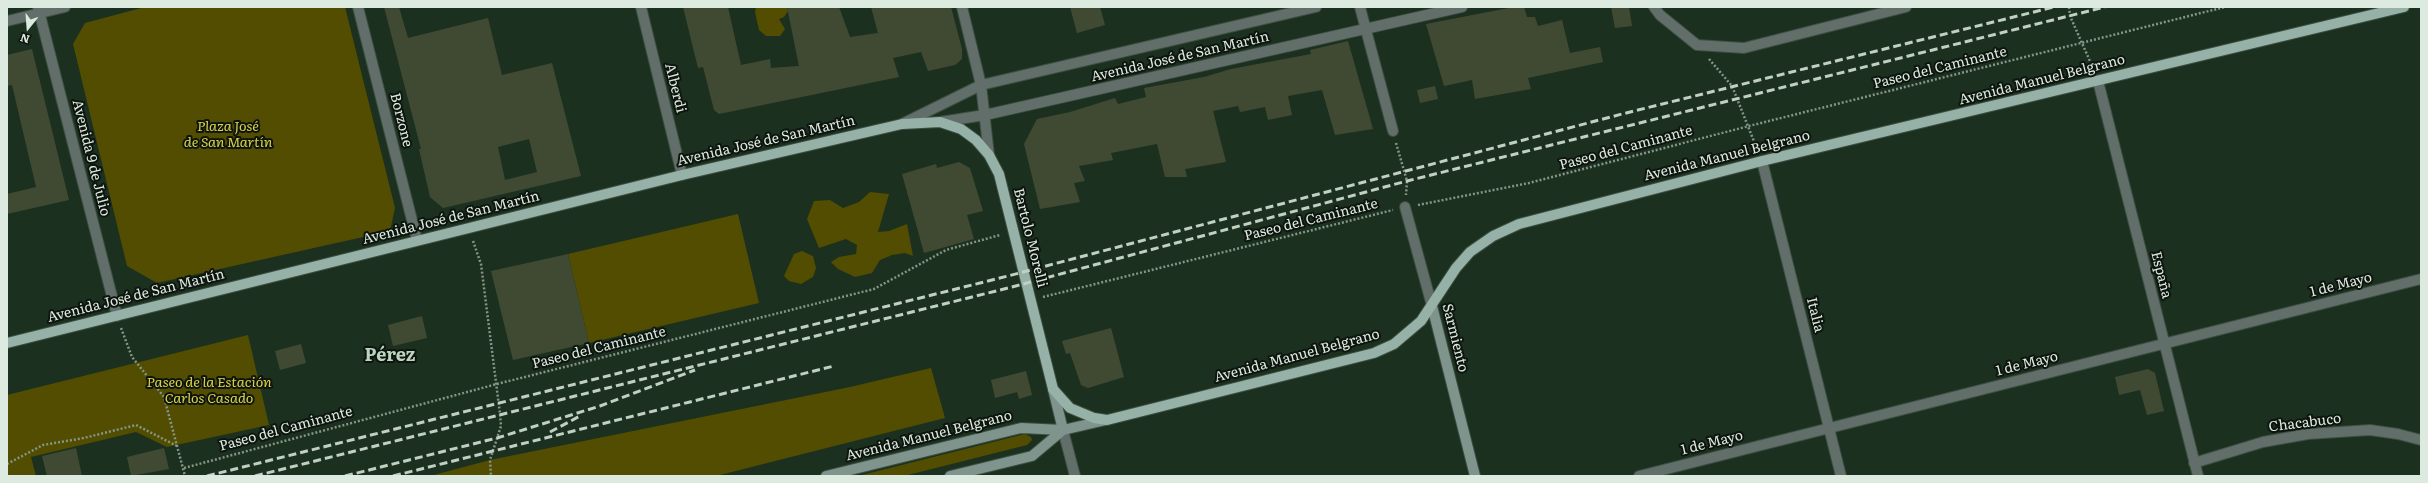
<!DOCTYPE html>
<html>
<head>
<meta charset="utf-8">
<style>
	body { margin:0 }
	#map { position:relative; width:2428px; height:483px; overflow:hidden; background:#1c3020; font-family:Literata,serif }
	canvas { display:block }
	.frame { position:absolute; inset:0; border:8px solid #ddeadf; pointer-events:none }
	.north { position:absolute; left:8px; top:8px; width:40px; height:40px; -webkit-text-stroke:3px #0d150e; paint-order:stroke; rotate:197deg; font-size:11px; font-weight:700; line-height:16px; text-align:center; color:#ddeadf }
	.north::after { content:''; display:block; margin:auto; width:14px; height:18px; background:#ddeadf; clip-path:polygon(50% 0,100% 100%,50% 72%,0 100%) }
</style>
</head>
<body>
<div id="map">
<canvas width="2428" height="483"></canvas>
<div class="frame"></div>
<div class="north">N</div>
</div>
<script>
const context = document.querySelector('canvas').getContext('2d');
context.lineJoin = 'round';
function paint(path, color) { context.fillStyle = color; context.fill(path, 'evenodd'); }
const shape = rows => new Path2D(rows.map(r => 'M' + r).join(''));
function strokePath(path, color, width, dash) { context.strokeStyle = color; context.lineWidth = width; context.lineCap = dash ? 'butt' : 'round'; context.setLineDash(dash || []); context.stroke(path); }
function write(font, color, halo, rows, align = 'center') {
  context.font = font + ' Literata,serif'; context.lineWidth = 4; context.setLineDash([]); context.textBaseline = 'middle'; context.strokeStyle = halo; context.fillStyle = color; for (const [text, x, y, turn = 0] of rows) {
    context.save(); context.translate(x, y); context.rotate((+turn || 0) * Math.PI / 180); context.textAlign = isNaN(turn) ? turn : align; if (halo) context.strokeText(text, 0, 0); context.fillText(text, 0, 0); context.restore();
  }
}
paint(shape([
	[145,7,345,7,395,208,390,231,157,283,127,266,73,44,85,23],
	[756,7,787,7,788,11,784,17,779,19,785,29,780,36,766,36,759,30,755,12],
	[870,192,889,194,878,232,889,231,907,224,913,256,905,253,892,255,880,260,872,273,855,277,838,269,831,262,839,257,856,254,857,245,846,239,819,248,807,219,814,201,830,200,843,208,859,202],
	[738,214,759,303,589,343,568,254],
	[802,251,813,256,816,268,813,277,801,284,789,281,784,276,794,254],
	[248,335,269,425,167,447,136,432,31,457,36,476,7,476,7,395],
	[931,368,945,418,716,476,430,476,490,460,850,387],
	[1025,434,1031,437,1032,440,1027,445,904,476,858,476]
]), '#524d00');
paint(shape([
	[384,7,399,7,408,38,488,18,502,75,552,63,581,176,443,208,430,197,419,149,421,149],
	[529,139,537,172,505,180,498,147],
	[683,7,728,7,741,65,770,59,771,68,799,66,787,7,839,7,850,37,878,33,871,7,951,7,962,49,962,59,955,65,928,71,921,52,893,58,899,77,719,114,714,110,703,67,698,68],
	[1070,7,1100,7,1105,25,1077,33],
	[1514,7,1524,7,1527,17,1535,17,1538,26,1562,20,1570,53,1600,47,1603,62,1528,78,1531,89,1475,99,1472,80,1444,86,1426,24],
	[1611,7,1629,7,1632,26,1615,28],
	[1348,41,1373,129,1335,135,1322,90,1288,96,1292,115,1268,120,1265,107,1240,112,1238,106,1213,111,1226,162,1185,169,1187,177,1165,177,1157,144,1111,153,1113,160,1079,166,1085,181,1074,183,1080,202,1040,209,1024,144,1037,119,1070,112,1115,98,1118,104,1146,97,1144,88,1204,77,1231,69,1311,54,1310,50],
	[32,49,69,200,7,214,7,194,36,187,12,85,7,86,7,55],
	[1435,86,1438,99,1420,103,1417,90],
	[959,162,970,168,983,211,967,215,974,239,924,253,902,174,936,164,937,168],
	[568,254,589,343,513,360,491,271],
	[422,316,427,338,393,346,388,325],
	[1111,328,1124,377,1088,388,1081,385,1070,353,1066,354,1062,341],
	[301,344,306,363,280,370,275,351],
	[2148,369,2155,373,2164,411,2147,415,2140,390,2119,395,2115,377],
	[1026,371,1032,395,1019,399,1017,392,995,398,991,380],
	[76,448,82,476,47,476,42,456],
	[164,448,169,469,131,476,127,457]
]), '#404a33');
const minor = shape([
	[358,7,417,240],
	[641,7,682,175],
	[962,7,981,85],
	[1654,7,1660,15,1697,45,1744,48,1906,7],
	[7,21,65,7],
	[1366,30,1393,131],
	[2098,81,2198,476],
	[1762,161,1841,476],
	[1405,207,1432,306],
	[2194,463,2263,442,2308,434,2370,430,2398,434,2421,440],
	[1639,476,2421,279]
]);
const tertiary = shape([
	[38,7,117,316],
	[1360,7,1366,30],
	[981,85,989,155],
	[940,122,985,115,1462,7],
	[902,124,981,85,1316,7],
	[1063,430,1075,476]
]);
const secondary = shape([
	[1432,306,1475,476],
	[1053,389,1063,430],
	[826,476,1021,428,1063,430,1106,420],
	[950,476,1032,456,1063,430]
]);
const primary = shape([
	[7,343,682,175,902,124,940,122,961,129,976,140,989,155,999,174,1053,389,1070,408,1094,418,1107,420,1374,353,1394,344,1421,321,1456,268,1470,252,1493,236,1519,224,1762,161,2404,7]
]);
strokePath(minor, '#3b4e3f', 12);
strokePath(tertiary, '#3b4e3f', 12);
strokePath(secondary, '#3b4e3f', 12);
strokePath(primary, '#3b4e3f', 12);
strokePath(shape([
	[2069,7,2070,16,2093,68],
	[1709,59,1732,86,1757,149],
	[1396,143,1407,181,1406,195],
	[1418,205,1529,183,1749,126,2225,7],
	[473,241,481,264,500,414,501,426,490,460,491,476],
	[1043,297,1393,210],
	[121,328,132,357,164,397,185,476],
	[7,464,43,445,84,438,136,425,177,446],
	[184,468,497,384,874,289,946,250,1000,235]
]), '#859588', 2.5, [2, 2]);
strokePath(minor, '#616e69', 10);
strokePath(tertiary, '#616e69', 10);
strokePath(secondary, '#7f948d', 10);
strokePath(primary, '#96b2a8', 10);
strokePath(shape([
	[550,432,580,416],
	[207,476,1008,276,1622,114,2054,7],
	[255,476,1012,287,1407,181,2105,7],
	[345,476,497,438,600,406,695,370],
	[393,476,834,366]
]), '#c1cfc4', 3, [8, 4]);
write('14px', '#ddeadf', '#0d150e', [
	["Avenida José de San Martín",1180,57,-13],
	["Paseo del Caminante",1940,68,-14],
	["Avenida Manuel Belgrano",2042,80,-14],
	["Alberdi",675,88,76],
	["Borzone",401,120,76],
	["Avenida José de San Martín",766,141,-13],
	["Paseo del Caminante",1626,148,-15],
	["Avenida Manuel Belgrano",1727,156,-14],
	["Avenida 9 de Julio",91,158,76],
	["Avenida José de San Martín",451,218,-14],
	["Paseo del Caminante",1311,220,-14],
	["Bartolo Morelli",1030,238,76],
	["España",2161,275,76],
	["1 de Mayo",2341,285,-14],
	["Avenida José de San Martín",136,296,-14],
	["Italia",1815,315,76],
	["Sarmiento",1455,338,76],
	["Paseo del Caminante",599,348,-14],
	["Avenida Manuel Belgrano",1297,356,-15],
	["1 de Mayo",2027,364,-14],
	["Chacabuco",2305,423,-7],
	["Paseo del Caminante",286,429,-15],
	["Avenida Manuel Belgrano",929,436,-14],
	["1 de Mayo",1712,443,-14]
]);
write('italic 14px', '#ddd348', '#0d150e', [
	["Plaza José",228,127],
	["de San Martín",228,143],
	["Paseo de la Estación",209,383],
	["Carlos Casado",209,399]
]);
write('bold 18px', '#bed6c1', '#0d150e', [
	["Pérez",390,356]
]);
</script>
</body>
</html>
